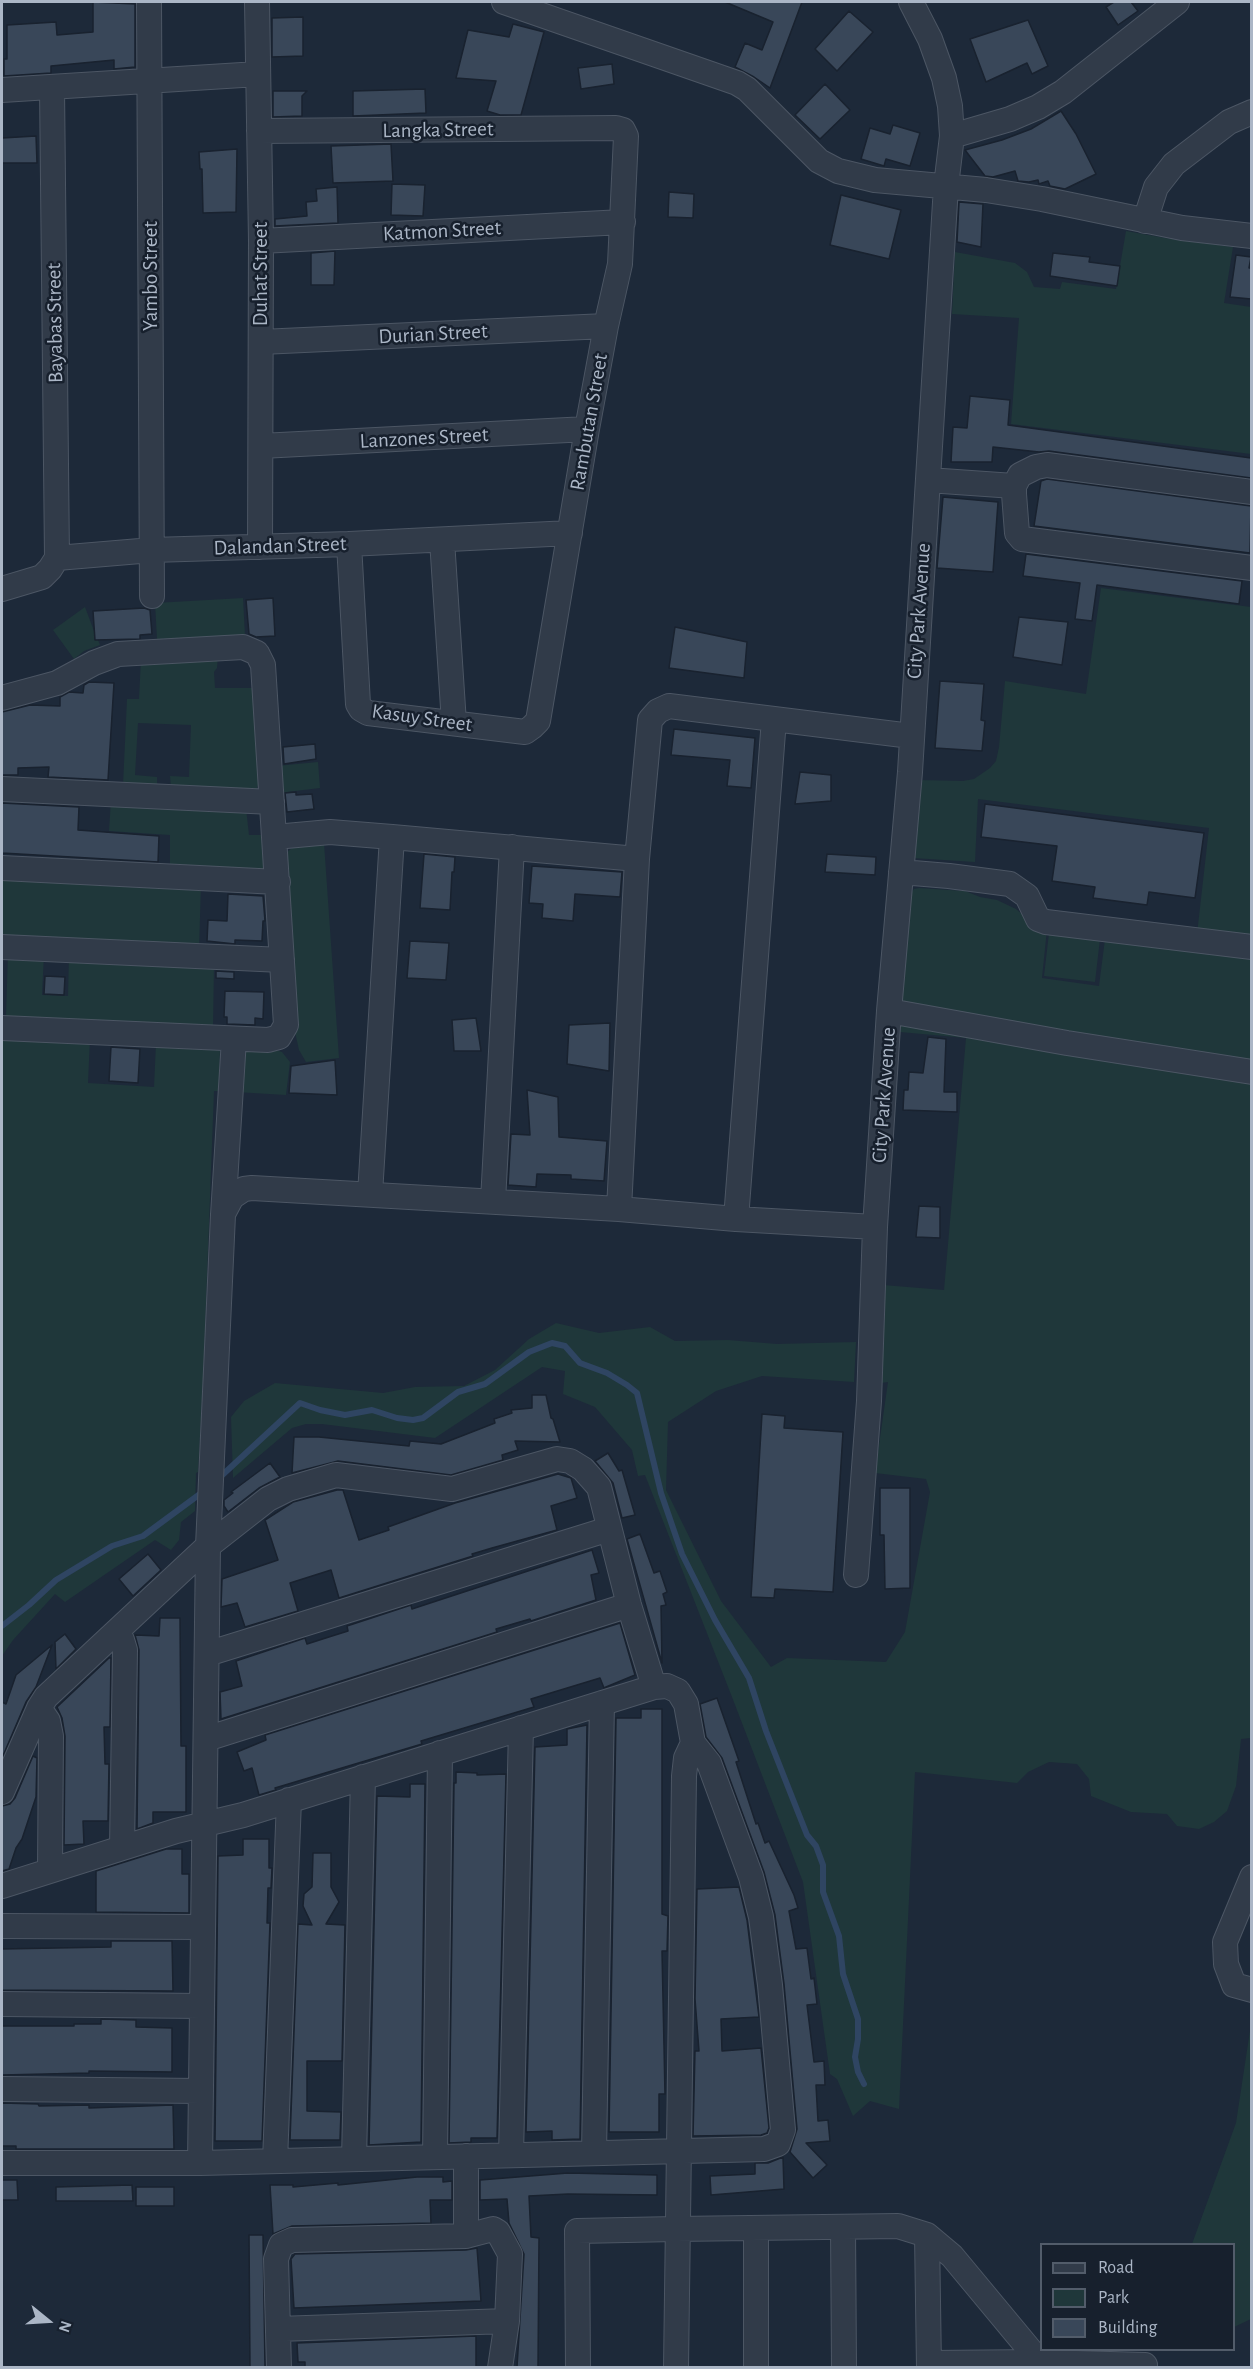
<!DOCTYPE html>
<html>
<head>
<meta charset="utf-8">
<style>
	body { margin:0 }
	#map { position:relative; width:1253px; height:2369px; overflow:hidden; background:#1d2939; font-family:"Alegreya Sans",sans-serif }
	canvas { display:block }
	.frame { position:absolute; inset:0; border:3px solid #abb6c6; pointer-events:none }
	.legend { position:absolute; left:1040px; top:2243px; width:195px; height:108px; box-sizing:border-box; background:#17202d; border:2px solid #525c6a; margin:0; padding:8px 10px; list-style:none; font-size:18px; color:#abb6c6 }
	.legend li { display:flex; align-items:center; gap:12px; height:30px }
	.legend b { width:30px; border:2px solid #525c6a }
	.north { position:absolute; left:18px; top:2291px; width:60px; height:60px; -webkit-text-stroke:4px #17202d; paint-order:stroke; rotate:108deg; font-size:16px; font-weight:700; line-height:24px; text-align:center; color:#abb6c6 }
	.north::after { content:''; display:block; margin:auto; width:21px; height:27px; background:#abb6c6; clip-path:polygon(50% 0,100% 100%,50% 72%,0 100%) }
</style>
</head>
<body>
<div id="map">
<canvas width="1253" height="2369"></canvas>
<div class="frame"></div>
<ul class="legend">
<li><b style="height:8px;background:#313b49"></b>Road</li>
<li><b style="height:16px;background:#1f373a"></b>Park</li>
<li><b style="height:16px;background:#394759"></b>Building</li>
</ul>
<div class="north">N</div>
</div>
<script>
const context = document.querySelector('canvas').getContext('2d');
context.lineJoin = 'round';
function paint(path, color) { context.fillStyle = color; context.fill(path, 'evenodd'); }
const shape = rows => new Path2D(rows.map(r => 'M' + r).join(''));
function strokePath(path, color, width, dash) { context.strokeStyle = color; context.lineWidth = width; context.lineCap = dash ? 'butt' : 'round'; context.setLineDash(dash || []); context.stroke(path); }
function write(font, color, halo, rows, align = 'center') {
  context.font = font + ' "Alegreya Sans",sans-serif'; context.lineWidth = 5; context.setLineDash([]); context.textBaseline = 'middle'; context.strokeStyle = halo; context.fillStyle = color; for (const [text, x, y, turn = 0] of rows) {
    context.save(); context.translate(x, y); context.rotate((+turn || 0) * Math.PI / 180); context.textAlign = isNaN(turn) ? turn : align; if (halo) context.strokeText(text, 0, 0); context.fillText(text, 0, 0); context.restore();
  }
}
paint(shape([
	[1126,231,1165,238,1233,247,1224,303,1251,307,1251,454,1011,424,1019,318,952,314,955,252,1015,263,1027,272,1034,287,1060,289,1062,282,1116,289],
	[1101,588,1251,607,1251,1738,1241,1739,1236,1786,1227,1811,1214,1822,1199,1829,1177,1826,1167,1814,1131,1812,1091,1796,1089,1779,1077,1764,1049,1762,1028,1772,1017,1783,915,1772,899,2109,870,2101,853,2116,837,2079,830,2074,803,1882,732,1697,645,1475,638,1476,632,1450,595,1407,563,1394,565,1371,542,1367,435,1438,322,1424,306,1424,292,1428,233,1478,231,1417,244,1401,275,1383,383,1393,415,1387,464,1386,495,1370,529,1339,556,1323,599,1333,650,1327,675,1341,728,1340,777,1344,856,1342,854,1382,762,1376,716,1391,668,1422,666,1490,721,1601,771,1667,787,1658,886,1662,905,1632,930,1492,926,1479,875,1473,888,1382,881,1383,883,1285,944,1290,966,1038,900,1032,910,895,914,889,919,888,965,891,980,897,997,900,1016,909,1029,920,1047,929,1042,978,1099,986,1105,939,1197,934,1209,828,978,799,975,862,913,858,918,780,963,781,974,779,990,768,996,761,999,747,1005,681,1086,694],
	[243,598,245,636,157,639,155,603],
	[85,607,94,631,95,640,98,640,100,645,84,651,74,659,53,630],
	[218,656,217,668,214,672,215,688,253,688,259,782,256,791,171,787,170,776,189,777,191,725,138,723,135,775,157,777,157,787,123,785,127,699,139,699,141,659],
	[318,762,320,788,279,793,277,766],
	[111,800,246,808,249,835,265,835,265,869,262,871,170,867,170,835,109,831],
	[324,843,339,1058,306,1062,299,1050,295,1032,286,853,292,848],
	[2,874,201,884,199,950,2,941],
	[1049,933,1100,939,1095,982,1044,976],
	[8,952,44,954,42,995,68,996,69,956,214,965,213,1029,6,1017],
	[2,1034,90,1039,88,1083,154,1087,156,1043,220,1047,219,1091,214,1091,203,1383,198,1472,196,1473,195,1511,181,1522,179,1540,171,1550,155,1540,65,1602,55,1594,13,1640,2,1656],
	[239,1048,275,1050,282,1052,290,1062,286,1095,236,1092],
	[1251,2024,1251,2319,1234,2327,1234,2244,1192,2244,1236,2123]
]), '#1f373a');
strokePath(shape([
	[218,1479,300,1403,320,1410,345,1415,372,1410,397,1418,413,1420,423,1418,458,1392,485,1384,529,1352,552,1343,565,1346,580,1363,607,1373,627,1385,637,1393,661,1493,682,1554,715,1620,749,1678,766,1731,807,1835,816,1846,823,1865,823,1892,839,1936,843,1974,858,2019,858,2039,855,2057,858,2072,864,2084],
	[2,1626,29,1605,56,1580,112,1546,143,1536,204,1491]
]), '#2f4562', 6);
const building = shape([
	[93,2,135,4,135,67,114,69,114,60,51,66,51,73,4,76,4,59,7,59,7,25,56,22,57,35,93,32,93,2],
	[725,2,802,2,770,88,754,77,735,67,745,43,762,50,773,22,725,2],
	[1114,2,1131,2,1138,11,1118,25,1106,7,1114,2],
	[849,11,873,32,837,71,815,49,849,11],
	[303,17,303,56,272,57,272,18,303,17],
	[1028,20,1048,66,1032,74,1027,63,986,82,970,39,1028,20],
	[513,24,544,32,521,115,500,115,487,111,496,81,456,78,468,30,509,37,513,24],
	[612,64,614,84,581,89,578,68,612,64],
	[825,84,850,110,820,139,795,115,825,84],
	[425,89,426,113,353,116,353,91,425,89],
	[273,91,307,91,302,96,302,116,273,117,273,91],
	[1061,111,1076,134,1096,174,1065,189,1050,186,1048,181,1039,184,1038,180,1029,182,1018,181,1015,171,993,177,985,176,965,150,1002,140,1031,129,1061,111],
	[893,125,920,133,910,166,886,159,884,166,861,159,870,128,890,134,893,125],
	[36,136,37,163,2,163,2,138,36,136],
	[391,144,393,181,333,183,331,146,391,144],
	[237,149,236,212,203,213,202,169,200,169,199,152,237,149],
	[392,184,425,185,423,216,391,215,392,184],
	[337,187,338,223,275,226,275,219,307,216,306,202,317,201,316,189,337,187],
	[669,192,694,194,693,218,668,217,669,192],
	[841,195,901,210,889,259,830,245,841,195],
	[959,202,983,204,981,247,957,242,959,202],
	[335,251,334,285,311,285,311,253,335,251],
	[1053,253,1090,257,1089,262,1120,266,1117,286,1050,276,1053,253],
	[1236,255,1251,257,1249,268,1251,268,1251,299,1230,297,1236,255],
	[970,396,1010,400,1008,425,1251,458,1251,478,1049,451,1039,452,993,447,992,462,951,462,953,427,967,428,970,396],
	[1047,479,1251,506,1250,553,1034,526,1041,481,1047,479],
	[943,497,998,502,993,572,937,568,943,497],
	[1026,554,1242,581,1239,604,1097,585,1092,621,1075,619,1080,583,1023,576,1026,554],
	[273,598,275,636,256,637,249,634,246,600,273,598],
	[144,608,150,610,152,634,140,635,140,639,95,640,93,611,144,608],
	[1019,617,1068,622,1062,665,1013,657,1019,617],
	[675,627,747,642,744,678,669,668,675,627],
	[940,681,984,684,981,720,985,721,982,751,935,748,940,681],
	[89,682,114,683,108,780,48,777,49,767,18,768,18,775,2,775,2,712,30,705,60,706,60,697,69,692,83,693,84,685,89,682],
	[674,729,755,738,751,788,727,786,730,760,671,755,674,729],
	[315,744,316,759,284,764,283,747,315,744],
	[800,772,831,775,831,801,795,804,800,772],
	[296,792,296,795,312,794,314,809,287,812,285,793,296,792],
	[2,803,79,807,78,830,159,836,158,862,2,853,2,803],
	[985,804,1204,833,1195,898,1149,892,1147,905,1093,898,1095,887,1052,881,1057,846,981,837,985,804],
	[424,854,455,857,454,872,452,872,450,910,420,908,424,854],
	[827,854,876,857,875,875,825,872,827,854],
	[532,866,622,872,620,897,575,894,573,921,542,918,543,904,529,903,532,866],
	[228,894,263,896,265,921,263,921,262,941,235,940,235,944,207,941,208,920,227,921,228,894],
	[410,941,449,943,446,980,407,978,410,941],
	[216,971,234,972,234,979,216,978,216,971],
	[45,976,65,977,64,995,44,994,45,976],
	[225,991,264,992,263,1019,255,1018,255,1025,227,1024,227,1017,224,1017,225,991],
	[476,1018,481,1051,454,1051,452,1020,476,1018],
	[610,1023,609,1071,567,1064,569,1025,610,1023],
	[928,1037,946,1039,944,1092,957,1092,957,1112,903,1110,904,1090,908,1090,909,1072,923,1073,928,1037],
	[111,1047,140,1049,138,1083,109,1081,111,1047],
	[335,1060,337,1095,289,1093,291,1066,335,1060],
	[527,1090,558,1097,559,1137,607,1141,604,1181,571,1179,571,1175,537,1174,536,1187,508,1185,511,1134,530,1135,527,1090],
	[919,1206,940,1207,940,1238,916,1237,919,1206],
	[532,1395,546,1395,551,1418,553,1419,560,1442,515,1441,518,1450,502,1455,503,1460,451,1475,338,1461,292,1473,294,1437,319,1437,409,1446,410,1441,441,1444,495,1423,494,1419,512,1413,511,1410,532,1408,532,1395],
	[762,1414,785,1416,784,1428,843,1432,833,1592,775,1589,774,1598,751,1597,762,1414],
	[608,1453,619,1471,622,1470,635,1515,622,1518,613,1483,595,1461,608,1453],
	[270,1463,280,1477,259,1488,228,1512,224,1506,224,1500,233,1493,231,1492,270,1463],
	[558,1474,571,1478,577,1498,551,1506,557,1530,492,1548,472,1554,473,1556,339,1598,331,1570,290,1583,298,1611,245,1627,237,1603,221,1607,222,1579,278,1560,265,1520,293,1502,337,1490,343,1490,359,1540,389,1530,388,1527,455,1503,558,1474],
	[880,1488,910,1488,910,1588,885,1589,884,1535,880,1535,880,1488],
	[640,1534,654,1573,660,1571,667,1592,663,1594,666,1605,661,1606,662,1663,627,1539,640,1534],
	[592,1550,599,1573,591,1575,596,1600,531,1621,530,1619,496,1629,497,1632,221,1719,220,1692,242,1686,236,1661,305,1638,307,1644,332,1636,348,1631,347,1626,411,1605,412,1609,415,1608,592,1550],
	[148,1554,161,1570,133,1596,119,1579,148,1554],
	[160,1618,180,1618,181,1746,186,1746,186,1812,153,1812,153,1823,137,1829,139,1650,135,1635,159,1636,160,1618],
	[620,1623,635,1675,606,1687,604,1688,600,1678,531,1699,534,1707,421,1741,422,1744,275,1788,276,1790,259,1795,252,1768,244,1771,237,1752,266,1740,265,1735,620,1623],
	[65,1634,76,1649,56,1669,55,1642,65,1634],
	[52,1645,36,1687,26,1702,2,1758,2,1702,6,1704,16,1675,52,1645],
	[109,1658,111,1658,110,1727,104,1727,105,1764,109,1764,108,1821,83,1821,84,1844,64,1845,65,1736,62,1718,57,1707,109,1658],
	[717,1698,739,1761,736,1762,756,1824,758,1823,765,1843,769,1841,794,1895,798,1908,789,1911,796,1949,807,1948,811,1979,814,1978,817,2004,807,2005,814,2062,824,2061,825,2085,816,2085,818,2121,828,2120,830,2141,806,2143,827,2165,813,2178,790,2152,797,2129,784,1984,775,1915,764,1872,722,1758,706,1737,700,1704,717,1698],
	[641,1709,662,1709,662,1914,668,1916,667,1951,662,1951,665,2094,659,2094,659,2132,609,2132,616,1718,641,1718,641,1709],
	[587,1725,580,2139,552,2140,552,2131,526,2132,535,1747,567,1745,567,1729,587,1725],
	[33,1756,37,1758,36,1797,22,1839,16,1848,9,1869,2,1871,2,1806,10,1804,15,1798,33,1756],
	[456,1772,477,1773,477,1775,506,1774,497,2138,471,2138,471,2142,449,2143,454,1783,456,1783,456,1772],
	[410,1784,425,1784,421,2142,369,2145,377,1796,410,1797,410,1784],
	[243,1839,269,1839,269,1868,272,1868,271,1888,268,1888,267,1923,270,1923,262,2141,215,2141,218,1856,243,1855,243,1839],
	[166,1849,182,1849,182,1874,189,1874,189,1913,96,1912,96,1871,166,1849],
	[313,1853,331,1853,331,1887,339,1902,326,1924,345,1925,342,2061,307,2061,307,2111,341,2112,340,2140,290,2140,298,1924,312,1925,303,1906,304,1894,312,1887,313,1853],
	[739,1887,747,1920,759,2017,721,2019,722,2051,761,2048,769,2128,767,2133,761,2135,693,2136,695,2051,699,2051,695,1999,697,1889,739,1887],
	[111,1941,172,1941,173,1991,2,1990,2,1949,111,1947,111,1941],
	[101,2019,136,2020,136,2027,172,2028,172,2072,89,2071,89,2073,2,2075,2,2026,74,2026,74,2024,101,2024,101,2019],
	[2,2103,38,2104,39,2106,89,2105,89,2108,173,2105,174,2149,16,2149,16,2146,2,2146,2,2103],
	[783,2157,784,2189,711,2195,710,2176,755,2174,755,2163,768,2163,783,2157],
	[568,2173,657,2175,657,2195,568,2194,529,2196,531,2237,539,2238,538,2367,517,2367,524,2254,509,2223,507,2199,480,2200,480,2180,568,2173],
	[417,2177,443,2177,443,2182,452,2181,452,2200,430,2200,431,2223,292,2226,273,2234,270,2185,293,2185,293,2187,338,2183,338,2185,417,2177],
	[2,2180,17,2180,18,2200,2,2200,2,2180],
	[132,2185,133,2201,56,2201,56,2187,132,2185],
	[136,2187,174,2187,174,2206,136,2206,136,2187],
	[249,2235,263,2235,265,2367,250,2367,249,2235],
	[477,2248,481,2301,294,2308,291,2259,295,2254,466,2250,477,2248],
	[476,2336,476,2367,305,2367,305,2362,298,2362,297,2343,476,2336]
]);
paint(building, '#394759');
strokePath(building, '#19222f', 1.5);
const minor = shape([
	[149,2,152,596],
	[257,2,261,241,260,547],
	[504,2,737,83,747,89,819,161,838,171,875,180,986,190,1042,199,1182,228,1252,236],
	[52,88,57,558],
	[2,90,258,74],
	[259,131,616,128,623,130,626,136,620,264,606,326,587,429,538,721,532,727,525,732,368,713,361,709,358,704,349,544],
	[952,136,1010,119,1038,107,1063,92,1177,2],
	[1145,221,1156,187,1174,164,1229,122,1252,112],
	[261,241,623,222],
	[261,342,606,326],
	[261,446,587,429],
	[928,480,1014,486],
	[1252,492,1047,465,1036,467,1020,475,1014,486,1014,494,1017,533,1022,539,1252,568],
	[442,540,454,723],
	[2,589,42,577,50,569,57,558,152,550,349,544,570,533],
	[2,698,57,683,94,663,118,654,243,647,257,653,263,665,286,1025,279,1037,268,1040,2,1028],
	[2,789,272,802],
	[275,837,330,832,392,837],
	[2,868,278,882],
	[901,872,949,876,1010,884,1027,896,1038,919,1046,922,1252,947],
	[2,947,282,960],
	[889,1011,1067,1043,1252,1072],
	[370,1194,392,837,637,859],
	[493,1201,512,847],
	[619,1209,637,859,650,720,658,711,669,706,911,736],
	[223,1214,232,1197,244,1189,252,1188,619,1209,736,1219,875,1227],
	[736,1219,774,719],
	[856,1575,869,1401,875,1227,889,1011,910,772,946,186,952,136,950,106,944,78,930,39,911,2],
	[116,1632,122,1640,125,1650,122,1848],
	[207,1654,609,1529],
	[39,1708,48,1721,51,1736,50,1870],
	[206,1739,629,1605],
	[2,1792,39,1708,46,1697,208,1546,268,1499,288,1489,336,1475,452,1489,557,1459,570,1461,583,1469,599,1487,629,1605,654,1687],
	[1252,1877,1225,1942,1226,1964,1234,1985,1252,1990],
	[2,1886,176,1831,243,1815,654,1687,667,1686,678,1691,686,1704,693,1743,709,1763,751,1877,761,1917,770,1985,783,2130,778,2144,764,2149,200,2163,2,2163],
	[2,1926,203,1927],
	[2,2004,202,2006],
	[2,2089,201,2091],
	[594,2153,602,1703],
	[511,2155,521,1728],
	[466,2156,466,2236],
	[435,2157,440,1753],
	[354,2159,363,1777],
	[275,2161,289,1800],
	[200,2163,208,1546,223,1215,234,1039],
	[843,2227,844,2368],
	[756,2228,756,2368],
	[927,2235,929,2368],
	[278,2329,507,2321],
	[929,2363,1040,2362,1145,2365,1145,2368],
	[279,2368,276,2259,281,2245,292,2240,466,2236,493,2229,498,2232,510,2254,507,2321,500,2368],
	[578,2368,577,2231,676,2229,898,2226,927,2235,952,2256,1040,2362],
	[676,2368,684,1776,686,1758,693,1743]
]);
strokePath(minor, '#4c5664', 26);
strokePath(minor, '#313b49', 24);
write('21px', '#abb6c6', '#17202d', [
	["Langka Street",438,130,-1],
	["Katmon Street",442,231,-3],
	["Duhat Street",261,274,-90],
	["Yambo Street",151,276,-90],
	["Bayabas Street",55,323,-91],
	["Durian Street",433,334,-3],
	["Rambutan Street",589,422,-80],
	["Lanzones Street",424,438,-3],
	["Dalandan Street",280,546,-2],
	["City Park Avenue",919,611,-86],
	["Kasuy Street",422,718,8],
	["City Park Avenue",884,1095,-86]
]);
</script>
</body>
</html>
